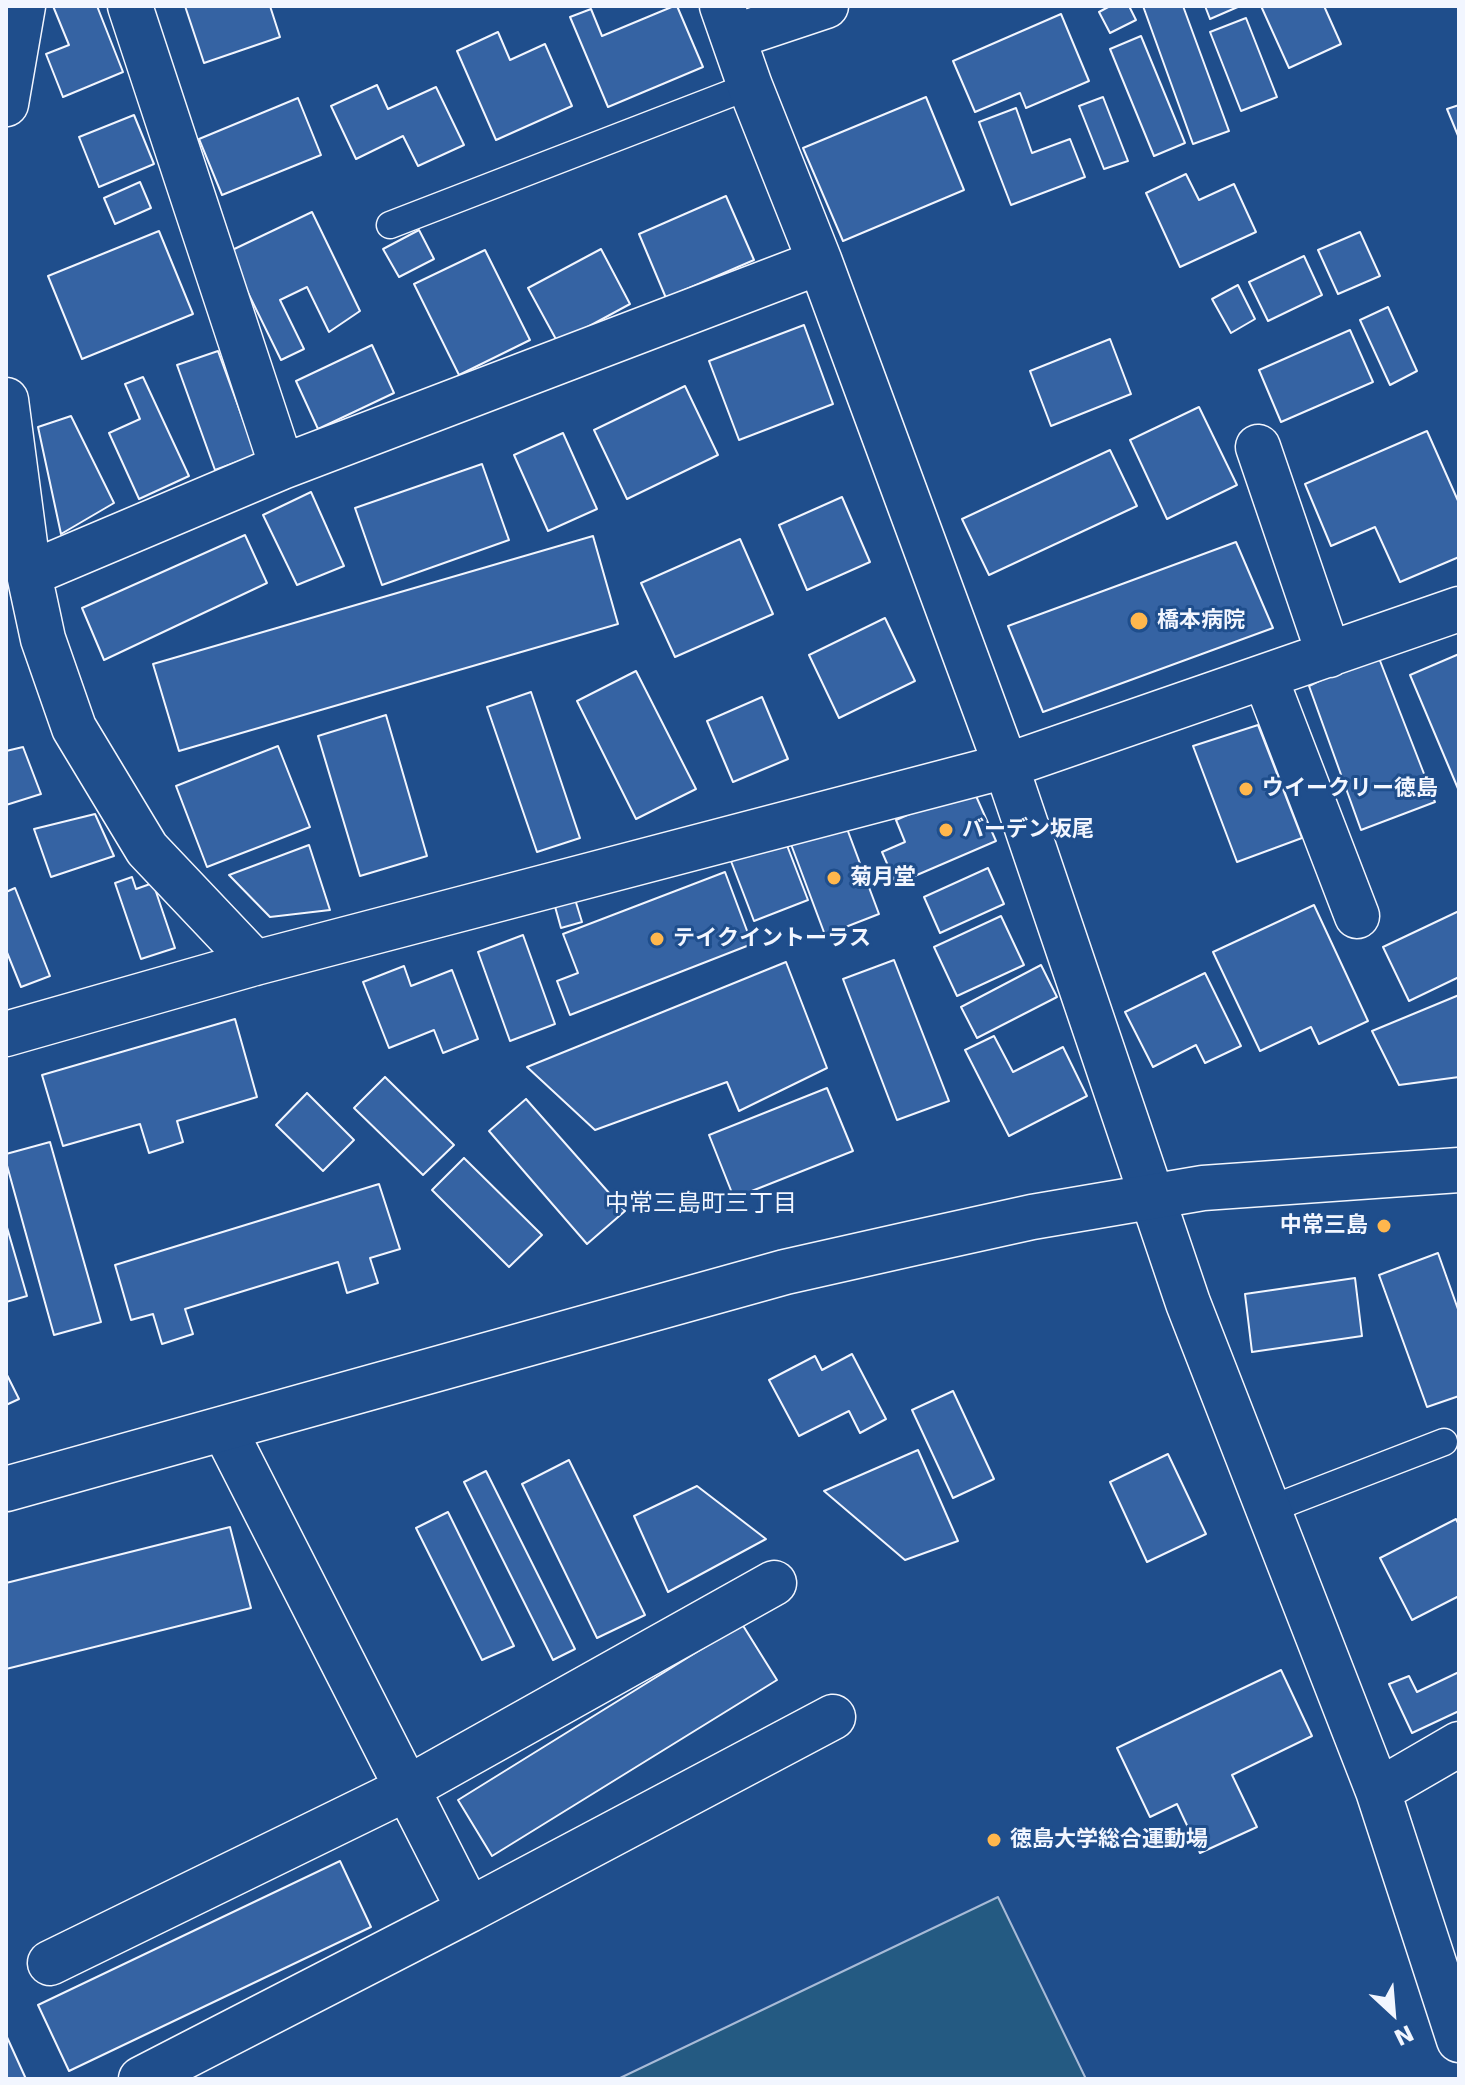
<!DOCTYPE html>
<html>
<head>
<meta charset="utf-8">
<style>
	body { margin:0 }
	#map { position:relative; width:1465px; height:2085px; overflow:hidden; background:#1f4e8c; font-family:"DejaVu Sans",sans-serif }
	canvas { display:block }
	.frame { position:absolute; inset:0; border:8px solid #f2f6ff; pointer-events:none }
	.north { position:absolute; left:1353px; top:1973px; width:80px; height:80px; -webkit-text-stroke:6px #1f4e8c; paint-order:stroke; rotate:154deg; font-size:22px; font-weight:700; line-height:32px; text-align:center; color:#f2f6ff }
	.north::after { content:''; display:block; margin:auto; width:28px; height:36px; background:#f2f6ff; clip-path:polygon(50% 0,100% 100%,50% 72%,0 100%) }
</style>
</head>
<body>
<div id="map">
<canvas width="1465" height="2085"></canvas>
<div class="frame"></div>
<div class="north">N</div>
</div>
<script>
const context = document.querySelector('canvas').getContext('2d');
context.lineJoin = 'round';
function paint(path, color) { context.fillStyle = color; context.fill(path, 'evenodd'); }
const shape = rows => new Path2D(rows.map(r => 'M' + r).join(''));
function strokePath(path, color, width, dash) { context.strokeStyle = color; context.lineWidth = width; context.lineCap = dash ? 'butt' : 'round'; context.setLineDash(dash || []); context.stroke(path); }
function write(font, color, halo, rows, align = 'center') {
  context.font = font + ' "DejaVu Sans","Noto Sans JP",sans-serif'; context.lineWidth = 6; context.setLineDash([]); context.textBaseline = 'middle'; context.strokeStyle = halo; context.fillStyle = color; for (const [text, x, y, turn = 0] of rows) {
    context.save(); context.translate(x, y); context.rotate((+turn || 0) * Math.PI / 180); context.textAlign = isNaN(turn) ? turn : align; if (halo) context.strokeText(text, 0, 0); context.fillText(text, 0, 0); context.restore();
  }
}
const green = shape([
	[998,1897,1086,2079,618,2079,998,1897]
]);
paint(green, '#245a82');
strokePath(green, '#a8bbd7', 2);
const building = shape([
	[53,6,97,6,123,72,63,97,46,54,69,45,53,6],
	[185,6,270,6,280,37,204,63,185,6],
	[674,6,677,6,703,67,608,107,570,17,591,9,602,36,674,6],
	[1110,6,1129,6,1136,20,1110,33,1099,12,1110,6],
	[1143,6,1183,6,1229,131,1193,144,1143,6],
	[1205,6,1240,6,1210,19,1205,6],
	[1261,6,1324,6,1341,44,1289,68,1261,6],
	[1061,14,1089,81,1026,108,1020,93,975,112,953,61,1061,14],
	[1246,18,1277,97,1241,111,1210,32,1246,18],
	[498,32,510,60,545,44,572,106,496,140,457,51,498,32],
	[1141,36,1185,143,1154,156,1110,49,1141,36],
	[377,85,388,109,436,87,464,145,418,166,403,136,356,159,331,106,377,85],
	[926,97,964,190,843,241,803,148,926,97],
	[1103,97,1128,161,1104,169,1079,106,1103,97],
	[298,98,321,155,222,195,199,139,298,98],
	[1459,105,1459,138,1447,109,1459,105],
	[1016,108,1032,153,1070,139,1085,177,1011,205,979,122,1016,108],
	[134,115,154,164,99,187,79,137,134,115],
	[1186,174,1199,200,1234,184,1256,232,1180,267,1146,193,1186,174],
	[140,182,151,208,115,224,104,198,140,182],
	[726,196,754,260,666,298,639,234,726,196],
	[312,212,360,311,329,332,307,287,280,300,304,349,281,360,228,252,312,212],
	[419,230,434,259,399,277,383,249,419,230],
	[159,231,193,314,82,359,48,276,159,231],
	[1360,232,1380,276,1338,294,1318,250,1360,232],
	[601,249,630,304,558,343,528,288,601,249],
	[485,250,530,340,459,375,414,284,485,250],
	[1304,256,1322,295,1268,321,1249,282,1304,256],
	[1238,285,1255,319,1231,333,1212,299,1238,285],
	[1388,307,1417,371,1390,385,1360,320,1388,307],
	[804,325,833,404,739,440,709,361,804,325],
	[1350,330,1373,382,1281,422,1259,370,1350,330],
	[1110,339,1131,394,1051,426,1030,371,1110,339],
	[372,345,394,393,318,429,296,381,372,345],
	[218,351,256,455,215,470,177,365,218,351],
	[143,377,189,476,139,499,109,433,140,419,125,384,143,377],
	[685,386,718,455,627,499,594,430,685,386],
	[1199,407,1237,485,1167,519,1130,440,1199,407],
	[71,416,114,503,61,534,38,427,71,416],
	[1427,431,1459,503,1459,557,1400,582,1375,527,1331,546,1305,484,1427,431],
	[563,433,597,509,548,531,514,455,563,433],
	[1110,450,1137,506,989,575,962,519,1110,450],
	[482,464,509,540,382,585,355,508,482,464],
	[311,492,344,566,297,585,263,515,311,492],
	[842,497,870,562,807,590,779,525,842,497],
	[245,535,267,583,104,660,82,608,245,535],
	[593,536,618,624,179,751,153,664,593,536],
	[740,539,773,614,675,657,641,583,740,539],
	[1236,542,1273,628,1043,712,1008,626,1236,542],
	[885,618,915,681,839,718,809,655,885,618],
	[1377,653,1435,802,1361,830,1309,686,1377,653],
	[1459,654,1459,791,1410,675,1459,654],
	[636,671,696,789,636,819,577,701,636,671],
	[531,692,580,838,537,852,487,707,531,692],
	[762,697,788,759,733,782,707,721,762,697],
	[386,715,427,856,360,876,318,736,386,715],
	[1258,725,1302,838,1237,862,1193,746,1258,725],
	[278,746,310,827,207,867,176,786,278,746],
	[23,747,41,794,6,805,6,751,23,747],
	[972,787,996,841,896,884,882,852,905,842,896,820,972,787],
	[95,814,114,856,51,877,34,829,95,814],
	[843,818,879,914,825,935,789,839,843,818],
	[783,835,808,900,754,921,729,856,783,835],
	[309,845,330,910,270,917,229,875,309,845],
	[988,868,1004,904,940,933,924,897,988,868],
	[725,872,752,944,570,1015,557,981,578,973,563,934,725,872],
	[132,877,136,889,153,883,175,948,141,959,115,883,132,877],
	[15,888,50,976,21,987,6,950,6,892,15,888],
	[574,896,582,922,561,928,554,903,574,896],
	[1314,905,1368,1021,1319,1044,1311,1027,1260,1051,1213,952,1314,905],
	[1459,911,1459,977,1409,1001,1383,947,1459,911],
	[1001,916,1024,965,957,996,934,947,1001,916],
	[523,935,555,1024,510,1041,478,952,523,935],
	[894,960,949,1101,897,1120,843,979,894,960],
	[786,962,827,1068,739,1111,727,1082,595,1130,527,1067,786,962],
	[1041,965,1057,997,977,1038,961,1007,1041,965],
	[404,966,411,986,452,970,478,1039,443,1053,434,1030,389,1048,363,982,404,966],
	[1205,973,1241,1046,1205,1063,1196,1045,1153,1067,1125,1012,1205,973],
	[1459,995,1459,1077,1399,1085,1372,1031,1459,995],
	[235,1019,257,1097,177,1121,183,1142,149,1153,140,1124,63,1146,42,1075,235,1019],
	[994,1036,1013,1072,1063,1047,1087,1096,1009,1136,965,1050,994,1036],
	[385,1077,454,1145,423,1175,354,1108,385,1077],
	[827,1088,853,1151,734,1198,709,1135,827,1088],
	[307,1093,354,1140,323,1171,276,1125,307,1093],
	[526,1099,625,1211,587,1244,489,1131,526,1099],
	[50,1142,101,1322,54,1335,6,1162,6,1154,50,1142],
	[464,1158,542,1235,509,1267,432,1190,464,1158],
	[379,1184,400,1249,370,1258,378,1283,347,1293,338,1262,185,1309,193,1334,162,1344,153,1314,131,1320,115,1265,379,1184],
	[6,1224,27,1296,6,1302,6,1224],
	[1438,1253,1459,1312,1459,1396,1427,1407,1379,1275,1438,1253],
	[1355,1278,1362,1336,1252,1352,1245,1294,1355,1278],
	[852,1354,886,1419,860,1433,849,1411,799,1436,769,1380,815,1356,822,1370,852,1354],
	[6,1373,19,1399,6,1405,6,1373],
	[953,1391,994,1479,953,1498,912,1410,953,1391],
	[918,1450,958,1541,905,1560,824,1491,918,1450],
	[1168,1454,1206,1534,1147,1562,1110,1482,1168,1454],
	[569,1460,645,1615,597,1638,522,1484,569,1460],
	[486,1471,575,1649,553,1660,464,1482,486,1471],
	[697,1486,766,1539,668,1592,634,1516,697,1486],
	[448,1512,514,1646,482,1660,416,1528,448,1512],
	[1456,1519,1459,1525,1459,1596,1412,1620,1380,1558,1456,1519],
	[230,1527,251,1608,6,1669,6,1583,230,1527],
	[742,1624,777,1680,492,1856,458,1800,742,1624],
	[1281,1670,1312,1736,1232,1775,1257,1827,1200,1853,1177,1804,1150,1817,1117,1748,1281,1670],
	[1459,1672,1459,1711,1412,1733,1389,1684,1409,1676,1417,1692,1459,1672],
	[340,1861,371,1927,69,2071,38,2005,340,1861],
	[6,2035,26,2079,6,2079,6,2035]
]);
paint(building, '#3563a3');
strokePath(building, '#f2f6ff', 2);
const service = shape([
	[390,225,750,86],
	[1268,1510,1444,1442]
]);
const minor = shape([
	[130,6,282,467],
	[722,6,750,86,820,262,1006,766,1188,1303,1378,1791,1459,2040],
	[733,37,826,6],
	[6,104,23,6],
	[6,400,29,574,43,639,74,728,147,849,255,963],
	[1258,447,1329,655],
	[29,574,282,467,820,262],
	[1265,677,1357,916],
	[6,1034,255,963,1006,766,1459,609],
	[1378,1791,1459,1744],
	[469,1910,833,1717],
	[50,1963,406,1789,774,1583],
	[141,2079,469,1910,224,1429]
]);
const tertiary = shape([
	[6,1489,785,1272,914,1243,1032,1217,1203,1188,1459,1170]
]);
strokePath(service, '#f2f6ff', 29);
strokePath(minor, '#f2f6ff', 47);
strokePath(tertiary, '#f2f6ff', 47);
strokePath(service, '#1f4e8c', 26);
strokePath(minor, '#1f4e8c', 44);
strokePath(tertiary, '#1f4e8c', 44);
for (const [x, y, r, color] of [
	[1139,621,10,"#ffb74d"],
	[1246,789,8,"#ffb74d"],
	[946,830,8,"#ffb74d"],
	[834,878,8,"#ffb74d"],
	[657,939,8,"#ffb74d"],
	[1384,1226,8,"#ffb74d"],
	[994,1840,8,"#ffb74d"]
]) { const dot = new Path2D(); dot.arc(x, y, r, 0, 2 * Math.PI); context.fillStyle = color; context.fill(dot); strokePath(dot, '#1f4e8c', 3); }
write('bold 22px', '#f2f6ff', '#1f4e8c', [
	["橋本病院",1157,621],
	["ウイークリー徳島",1262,789],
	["バーデン坂尾",962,830],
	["菊月堂",850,878],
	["テイクイントーラス",673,939],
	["中常三島",1368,1226,"right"],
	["徳島大学総合運動場",1010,1840]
], 'left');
write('24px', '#f2f6ff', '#1f4e8c', [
	["中常三島町三丁目",701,1205]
]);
</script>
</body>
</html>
